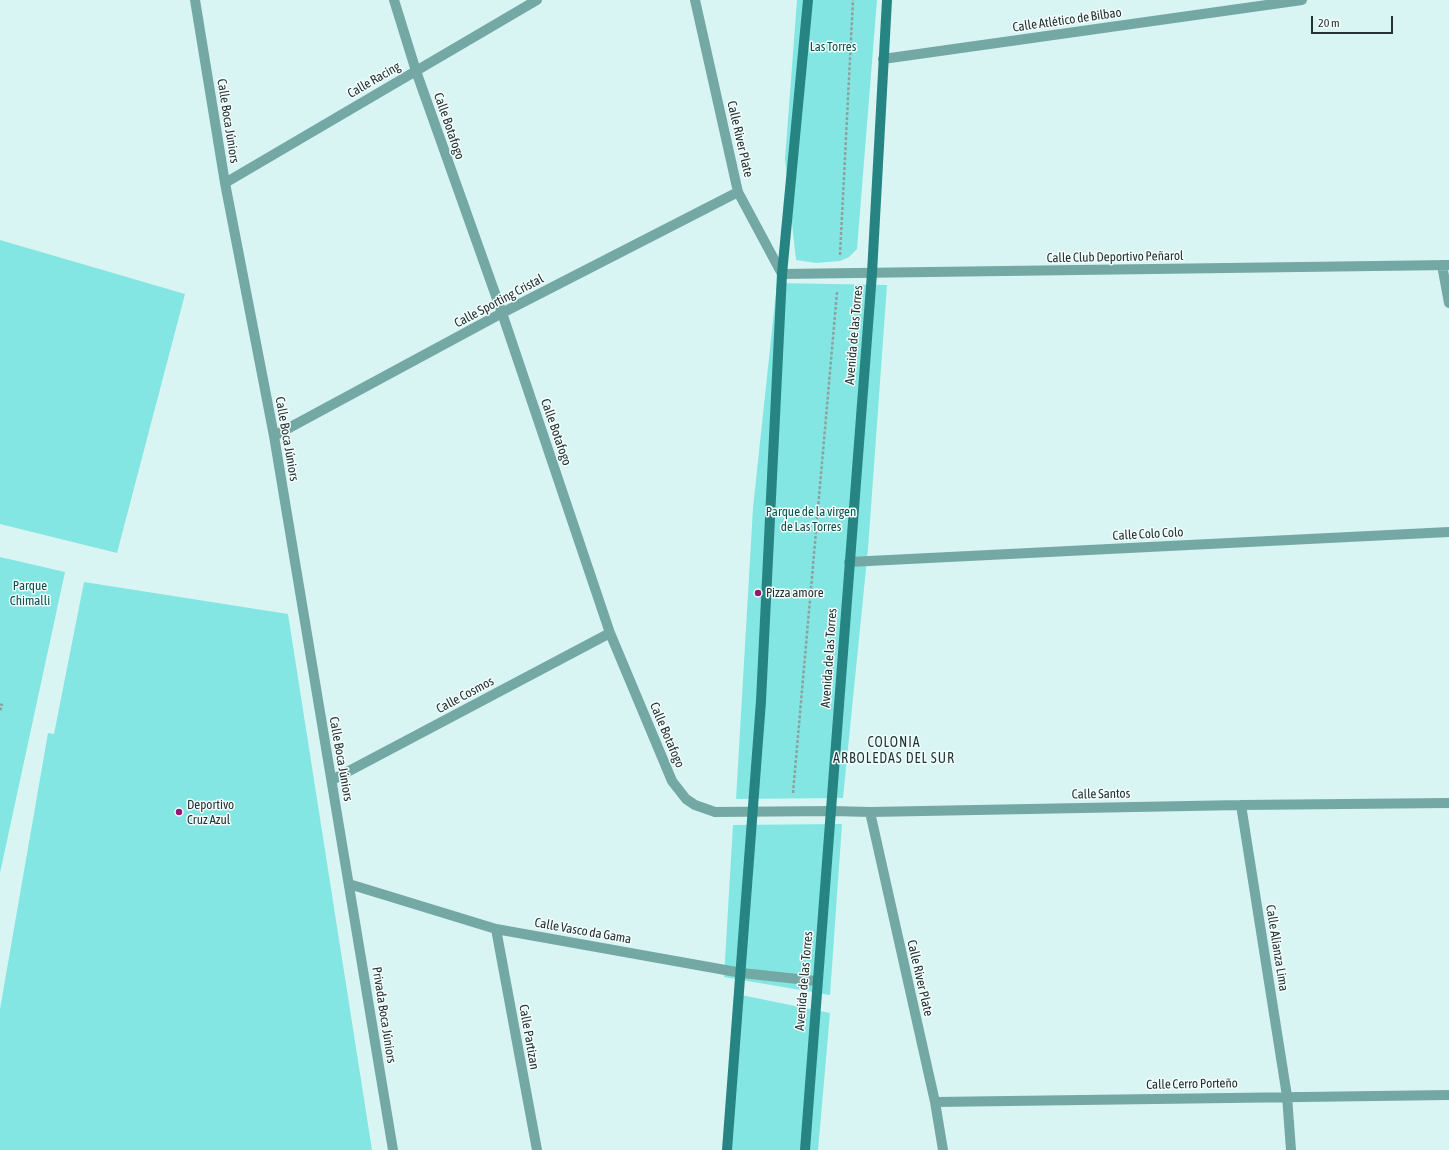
<!DOCTYPE html>
<html>
<head>
<meta charset="utf-8">
<style>
	body { margin:0 }
	#map { position:relative; width:1449px; height:1150px; overflow:hidden; background:#d9f5f3; font-family:"Asap Condensed",sans-serif }
	canvas { display:block }
	.scale { position:absolute; left:1311px; top:16px; width:82px; height:18px; box-sizing:border-box; border:2px solid #263131; border-top:0; padding-left:5px; font-size:12px; line-height:14px; white-space:nowrap; color:#263131; -webkit-text-stroke:3px #f3fefd; paint-order:stroke }
</style>
</head>
<body>
<div id="map">
<canvas width="1449" height="1150"></canvas>
<div class="scale">20 m</div>
</div>
<script>
const context = document.querySelector('canvas').getContext('2d');
context.lineJoin = 'round';
function paint(path, color) { context.fillStyle = color; context.fill(path, 'evenodd'); }
const shape = rows => new Path2D(rows.map(r => 'M' + r).join(''));
function strokePath(path, color, width, dash) { context.strokeStyle = color; context.lineWidth = width; context.lineCap = dash ? 'butt' : 'round'; context.setLineDash(dash || []); context.stroke(path); }
function write(font, color, halo, rows, align = 'center') {
  context.font = font + ' "Asap Condensed",sans-serif'; context.lineWidth = 3; context.setLineDash([]); context.textBaseline = 'middle'; context.strokeStyle = halo; context.fillStyle = color; for (const [text, x, y, turn = 0] of rows) {
    context.save(); context.translate(x, y); context.rotate((+turn || 0) * Math.PI / 180); context.textAlign = isNaN(turn) ? turn : align; if (halo) context.strokeText(text, 0, 0); context.fillText(text, 0, 0); context.restore();
  }
}
paint(shape([
	[797,0,877,0,857,249,849,257,840,261,816,263,796,260,785,159],
	[0,240,185,294,117,553,0,524],
	[777,283,887,285,868,549,843,798,736,799,753,508],
	[0,557,65,572,0,873],
	[84,582,288,614,372,1150,0,1150,0,1009,48,733,54,734],
	[842,824,830,995,724,977,733,825],
	[736,994,830,1013,818,1150,723,1150]
]), '#84e6e2');
strokePath(shape([
	[840,255,853,0],
	[0,704,2,705,0,711],
	[793,793,837,292]
]), '#8da1a0', 2.5, [3, 2]);
strokePath(shape([
	[195,0,225,183,274,436,393,1150],
	[394,0,416,71,502,313,610,633,672,781,686,799,695,805,715,812,832,811,870,812,1241,805,1449,803],
	[695,0,738,192,782,274,1449,265],
	[883,59,1302,0],
	[225,183,537,0],
	[1442,265,1449,303],
	[274,436,502,313,738,192],
	[849,562,1449,532],
	[332,780,610,633],
	[1241,805,1287,1096,1291,1150],
	[870,812,935,1102,943,1150],
	[349,884,496,929,742,973,816,981],
	[496,929,537,1150],
	[935,1102,1449,1095]
]), '#73a8a5', 10);
strokePath(shape([
	[727,1150,761,701,782,274,808,0],
	[805,1150,872,273,887,0]
]), '#268582', 10);
for (const [x, y, r, color] of [
	[758,593,4,"#941873"],
	[179,812,4,"#941873"]
]) { const dot = new Path2D(); dot.arc(x, y, r, 0, 2 * Math.PI); context.fillStyle = color; context.fill(dot); strokePath(dot, '#f3fefd', 1.5); }
write('13px', '#263131', '#f3fefd', [
	["Calle Atlético de Bilbao",1067,20,-8],
	["Calle Racing",374,80,-30],
	["Calle Boca Júniors",228,121,81],
	["Calle Botafogo",449,126,71],
	["Calle River Plate",740,139,77],
	["Calle Club Deportivo Peñarol",1115,257,-1],
	["Calle Sporting Cristal",499,301,-28],
	["Avenida de las Torres",854,335,-85],
	["Calle Botafogo",556,432,71],
	["Calle Boca Júniors",287,439,80],
	["Calle Colo Colo",1148,534,-3],
	["Avenida de las Torres",829,658,-86],
	["Calle Cosmos",465,695,-28],
	["Calle Botafogo",667,735,67],
	["Calle Boca Júniors",341,759,80],
	["Calle Santos",1101,794,-1],
	["Calle Vasco da Gama",583,931,10],
	["Calle Alianza Lima",1277,948,81],
	["Calle River Plate",920,978,77],
	["Avenida de las Torres",804,981,-85],
	["Privada Boca Júniors",384,1015,81],
	["Calle Partizan",529,1037,80],
	["Calle Cerro Porteño",1192,1084,-1]
]);
write('13px', '#0d504e', '#f3fefd', [
	["Las Torres",833,47],
	["Parque de la virgen",811,512],
	["de Las Torres",811,527],
	["Parque",30,586],
	["Chimalli",30,601]
]);
write('13px', '#263131', '#f3fefd', [
	["Pizza amore",766,593],
	["Deportivo",187,805],
	["Cruz Azul",187,820]
], 'left');
context.letterSpacing = '1px';
write('14px', '#1e3534', '#f3fefd', [
	["COLONIA",894,743],
	["ARBOLEDAS DEL SUR",894,759]
]);
context.letterSpacing = '0px';
</script>
</body>
</html>
